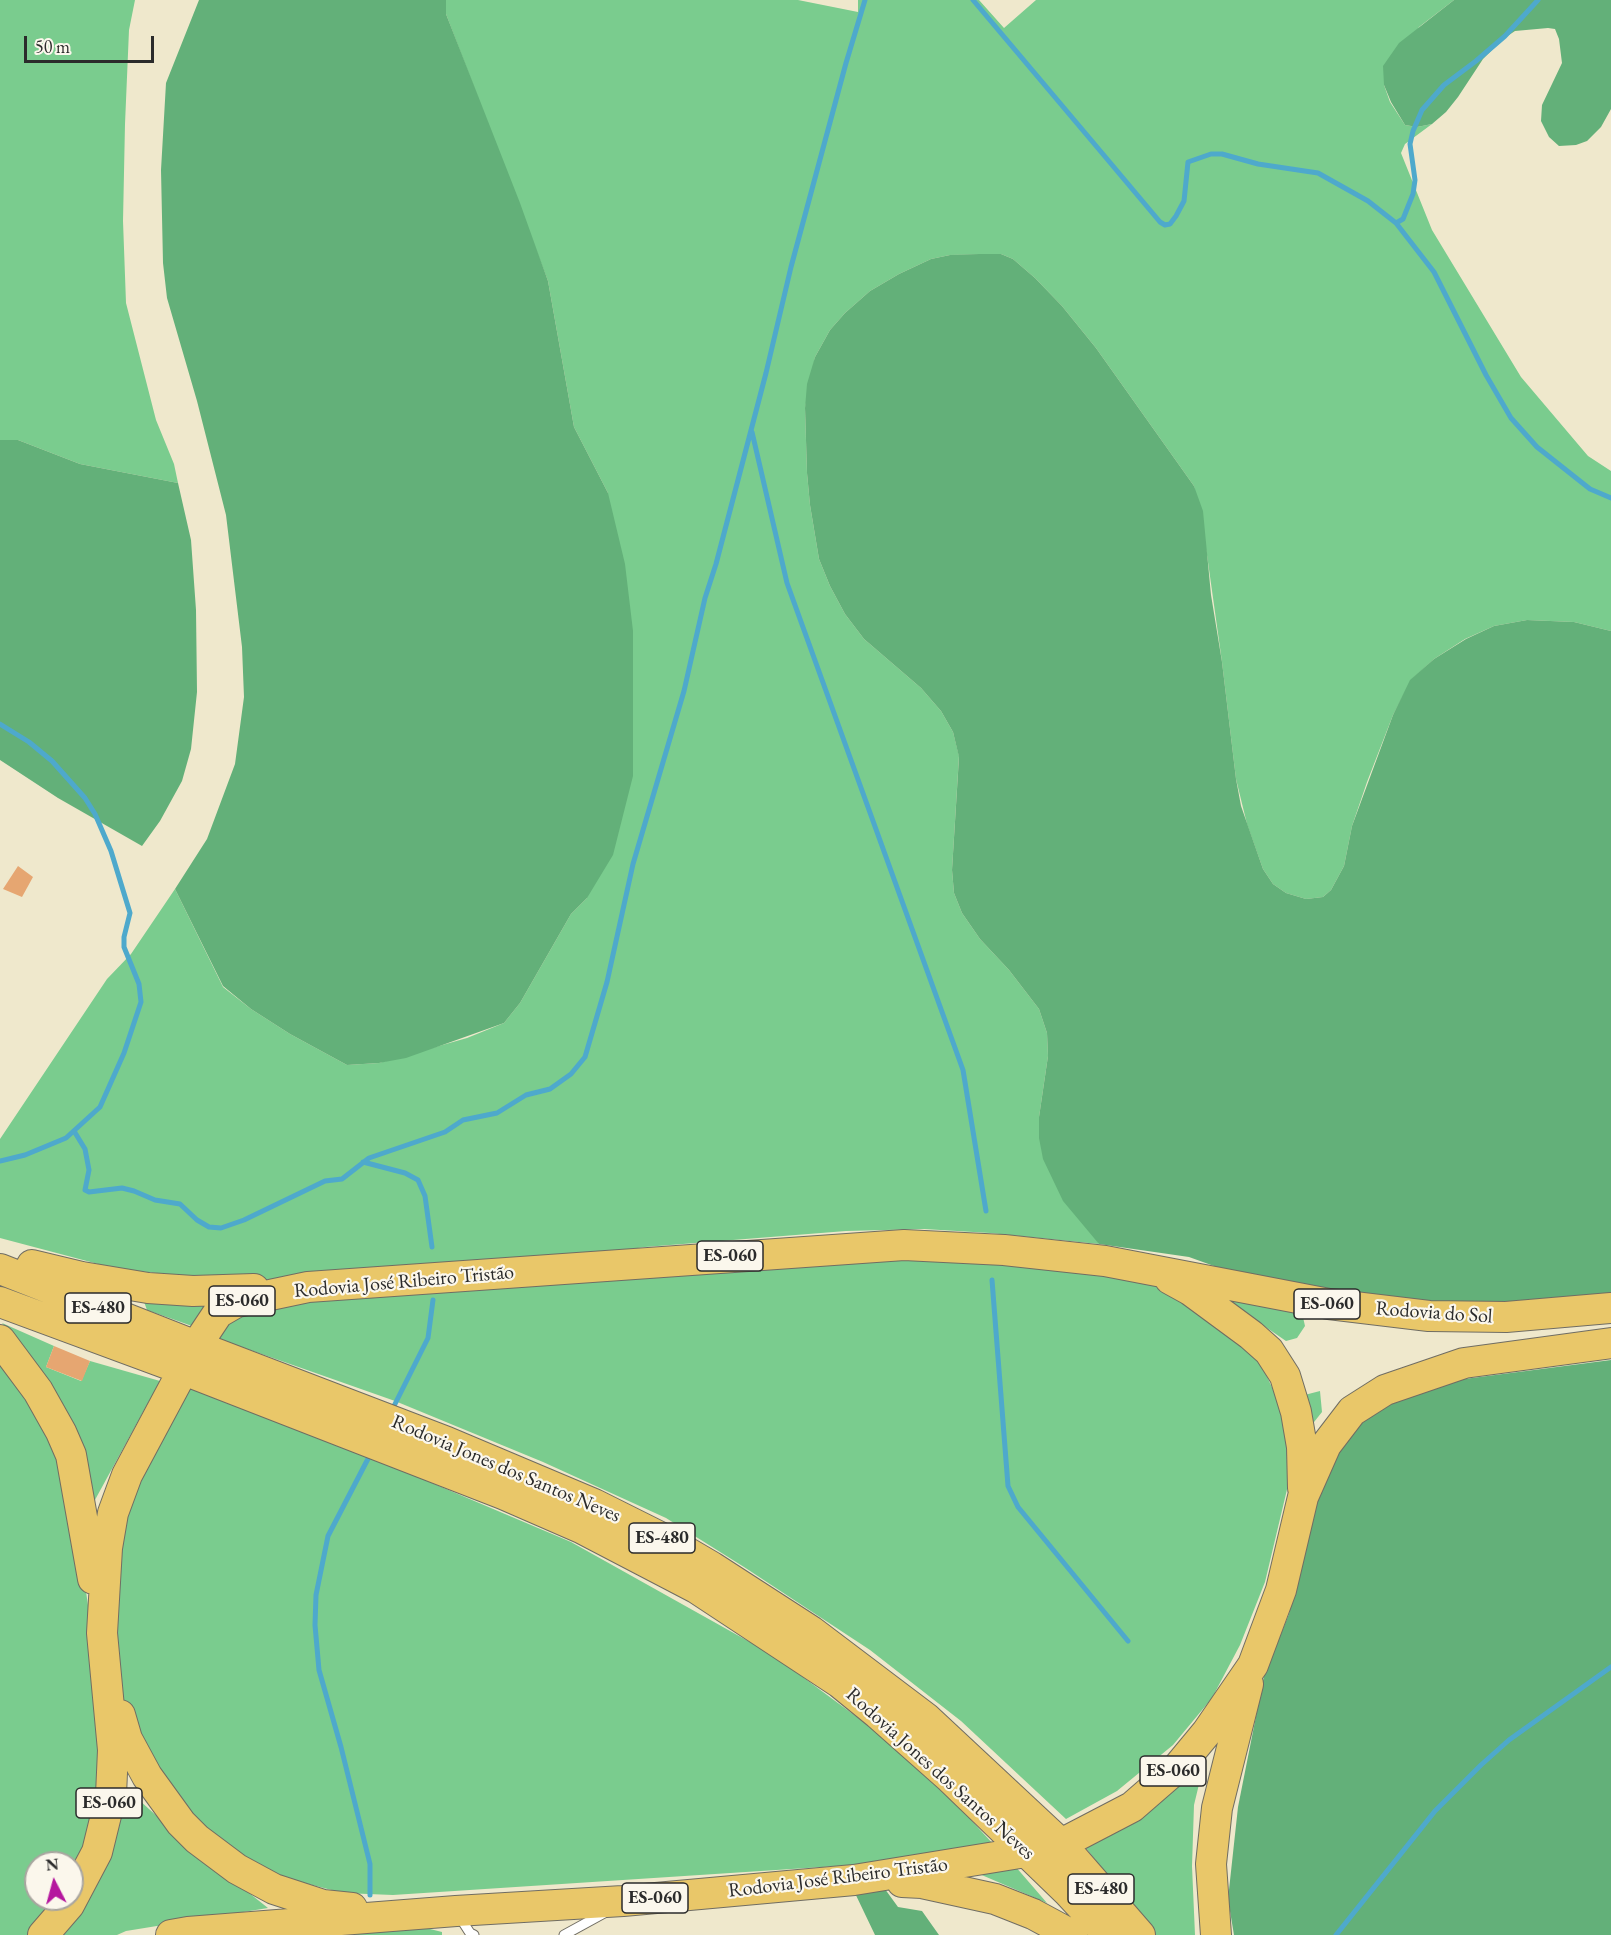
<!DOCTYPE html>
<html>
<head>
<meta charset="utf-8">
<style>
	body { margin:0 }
	#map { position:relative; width:1611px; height:1935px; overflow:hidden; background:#efe8cc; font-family:"EB Garamond",serif }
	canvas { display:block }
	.north { position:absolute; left:24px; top:1851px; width:60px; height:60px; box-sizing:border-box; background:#fbf7ec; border:2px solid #a8a59f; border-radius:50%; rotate:354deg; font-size:16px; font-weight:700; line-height:24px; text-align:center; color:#2b2b2b }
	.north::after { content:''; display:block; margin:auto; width:21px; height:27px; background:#b5179e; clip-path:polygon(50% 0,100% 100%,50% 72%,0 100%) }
	.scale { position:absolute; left:24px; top:36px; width:130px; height:27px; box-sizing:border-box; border:3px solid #2b2b2b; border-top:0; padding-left:8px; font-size:18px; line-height:21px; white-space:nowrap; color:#2b2b2b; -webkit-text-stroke:4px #fbf7ec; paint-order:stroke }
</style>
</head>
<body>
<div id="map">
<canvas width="1611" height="1935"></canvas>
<div class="north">N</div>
<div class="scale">50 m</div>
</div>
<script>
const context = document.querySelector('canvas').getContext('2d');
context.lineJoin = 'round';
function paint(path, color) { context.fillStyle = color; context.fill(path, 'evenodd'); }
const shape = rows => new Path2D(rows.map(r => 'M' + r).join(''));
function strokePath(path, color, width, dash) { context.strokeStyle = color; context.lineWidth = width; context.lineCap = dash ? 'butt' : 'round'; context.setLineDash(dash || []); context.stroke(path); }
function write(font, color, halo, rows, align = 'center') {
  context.font = font + ' "EB Garamond",serif'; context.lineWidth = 4.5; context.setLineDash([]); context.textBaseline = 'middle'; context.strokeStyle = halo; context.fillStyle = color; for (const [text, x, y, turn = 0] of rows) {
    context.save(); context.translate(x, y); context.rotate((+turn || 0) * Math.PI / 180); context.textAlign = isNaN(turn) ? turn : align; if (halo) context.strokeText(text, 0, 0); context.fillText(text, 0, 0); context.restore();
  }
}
paint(shape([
	[0,0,135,0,129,30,125,124,123,221,126,303,156,420,174,464,178,483,80,464,18,440,0,440],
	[446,0,798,0,858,12,858,0,979,0,1004,28,1036,0,1454,0,1419,27,1384,85,1390,102,1405,125,1417,127,1432,124,1405,144,1401,153,1432,230,1521,377,1588,456,1611,471,1611,631,1574,622,1527,620,1494,626,1465,639,1434,659,1411,680,1393,715,1367,782,1352,826,1344,866,1331,890,1323,897,1306,899,1286,893,1273,884,1263,869,1247,824,1236,779,1222,662,1207,555,1194,486,1096,348,1062,306,1035,278,1013,259,1001,254,950,255,931,259,899,274,870,291,845,313,830,330,815,357,805,408,807,473,810,505,819,559,830,586,845,614,864,639,921,688,941,711,953,732,959,756,952,870,954,893,962,913,980,939,1009,970,1039,1009,1047,1033,1048,1056,1039,1117,1099,1244,990,1233,924,1229,846,1231,645,1247,575,1257,302,1278,237,1281,117,1269,0,1238,0,1139,107,979,131,954,175,889,223,987,251,1009,290,1034,347,1065,379,1063,467,1038,504,1023,520,1003,571,914,587,898,608,493,574,427,548,281,446,14],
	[854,1257,977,1260,1106,1273,1158,1286,1255,1351,1284,1413,1289,1481,1265,1582,1240,1645,1212,1698,1173,1745,1117,1791,1066,1819,961,1721,870,1650,744,1567,666,1518,543,1462,395,1401,219,1339,223,1323,248,1307],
	[1222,1297,1302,1313,1305,1326,1297,1338,1286,1341],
	[143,1299,213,1301,192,1326,147,1310],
	[2,1323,54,1346,46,1367,81,1381,90,1361,160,1381,90,1509,22,1348],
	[0,1350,33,1399,71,1489,101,1694,103,1797,72,1885,72,1863,36,1863,36,1899,60,1899,29,1935,0,1935],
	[201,1385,571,1542,773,1655,869,1726,960,1808,994,1845,947,1854,853,1865,393,1895,343,1893,278,1876,222,1846,167,1788,127,1720,112,1643,117,1554,135,1483,180,1390],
	[1320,1391,1322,1412,1299,1441,1289,1399],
	[1207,1751,1194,1805,1192,1866,1195,1935,1156,1935,1085,1847],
	[128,1790,191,1847,268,1908,126,1931,117,1935,53,1935,109,1844],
	[1015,1866,1047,1903,977,1873],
	[418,1926,442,1932,442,1935,277,1935]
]), '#7acc8e');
paint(shape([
	[199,0,446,0,446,14,520,203,548,281,574,427,608,493,625,564,633,631,633,776,613,855,587,898,571,914,520,1003,504,1023,406,1058,379,1063,347,1065,290,1034,251,1009,223,986,175,889,207,839,235,764,244,697,242,647,226,515,197,401,167,298,163,263,161,170,166,83],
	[1454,0,1611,0,1611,109,1601,127,1587,141,1576,145,1559,146,1549,137,1541,121,1542,105,1562,63,1559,39,1555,29,1548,28,1515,31,1503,39,1483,59,1458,97,1446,112,1432,124,1417,127,1405,125,1391,102,1384,85,1383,66,1399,43],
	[979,254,1001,254,1013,259,1035,278,1062,306,1096,348,1194,486,1203,511,1211,595,1222,662,1236,779,1241,806,1263,869,1273,884,1286,893,1306,899,1323,897,1331,890,1344,866,1352,826,1393,715,1410,680,1434,659,1466,639,1494,626,1527,620,1574,622,1611,631,1611,1297,1443,1306,1239,1275,1189,1257,1099,1244,1063,1201,1043,1159,1039,1138,1039,1117,1048,1056,1047,1033,1039,1009,1009,970,980,939,962,913,954,893,952,870,959,757,953,732,941,711,921,688,864,639,845,614,830,586,819,559,810,505,807,473,805,408,807,384,815,357,830,330,845,313,870,291,899,274,931,259,950,255],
	[0,440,18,440,80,464,178,483,191,540,196,610,197,692,191,749,182,781,160,821,142,846,58,798,0,760],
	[1611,1360,1611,1935,1234,1935,1228,1899,1238,1807,1264,1676,1289,1614,1318,1474,1352,1429,1391,1398,1449,1381],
	[882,1885,898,1907,922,1911,939,1935,875,1935,853,1889]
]), '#63b079');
strokePath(shape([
	[973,0,1102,153,1160,222,1165,225,1170,224,1176,216,1184,201,1188,162,1211,154,1222,154,1258,164,1318,173,1368,201,1396,223,1434,272,1486,375,1511,418,1537,447,1590,489,1611,498],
	[1396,223,1403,219,1413,194,1415,180,1410,144,1413,131,1422,110,1444,85,1476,61,1505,36,1538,0],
	[752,432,787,583,963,1070,986,1211],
	[0,724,29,742,52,761,85,798,95,814,111,851,130,913,124,937,124,947,139,984,141,1002,124,1053,100,1107,66,1138,25,1155,0,1161],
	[74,1131,85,1149,89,1170,85,1190,89,1192,122,1188,134,1191,155,1200,180,1204,197,1220,209,1227,221,1228,244,1220,325,1181,342,1179,369,1158,445,1132,463,1120,497,1113,526,1095,550,1089,571,1074,585,1057,607,982,633,864,684,691,705,598,716,564,766,373,791,267,846,63,865,0],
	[363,1162,405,1173,418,1180,425,1196,432,1247],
	[992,1280,1008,1486,1018,1507,1128,1641],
	[391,1412,428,1338,433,1300],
	[370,1895,370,1864,341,1747,319,1670,315,1625,316,1595,328,1536,371,1453],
	[1336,1935,1435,1811,1481,1765,1509,1740,1611,1667]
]), '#4ea9cc', 5);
paint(shape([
	[18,866,33,877,22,897,3,889],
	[54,1346,90,1361,82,1381,46,1367]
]), '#e6a671');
const service = shape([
	[459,1916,470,1933,474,1935],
	[564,1935,606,1912]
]);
const primary = shape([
	[32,1265,82,1277,148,1288,193,1291,254,1289],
	[0,1269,196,1346,447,1442,594,1504,666,1540,712,1567,811,1631,926,1718,1061,1844,1140,1935],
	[1170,1279,1190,1290,1251,1335,1269,1351,1285,1376,1296,1412,1302,1447,1303,1488],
	[0,1302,184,1370,503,1494,581,1528,696,1588,840,1683,878,1714,949,1777,1069,1893,1108,1935],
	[0,1340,38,1391,61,1432,71,1455,93,1579],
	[120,1715,127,1739,147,1776,181,1823,197,1839,237,1869,274,1889,323,1905,352,1908],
	[902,1882,922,1883,995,1899,1033,1914,1072,1935],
	[43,1935,69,1905,97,1852,111,1795,113,1750,102,1633,107,1548,113,1513,127,1475,196,1346,218,1313,237,1302,308,1287,904,1245,1004,1250,1105,1261,1329,1304,1429,1316,1506,1317,1611,1308],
	[171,1935,188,1932,456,1911,623,1901,854,1880,1032,1851,1061,1844,1132,1807,1178,1767,1207,1732,1253,1665,1281,1590,1303,1497,1326,1445,1352,1411,1385,1390,1464,1363,1611,1343],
	[1216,1935,1211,1864,1217,1808,1248,1684]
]);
strokePath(service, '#706d63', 11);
strokePath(primary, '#706d63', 32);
strokePath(service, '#fff', 9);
strokePath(primary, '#e9c769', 30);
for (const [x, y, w] of [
	[730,1256,66],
	[242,1301,66],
	[1327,1304,66],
	[98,1308,66],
	[662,1538,66],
	[1173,1771,66],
	[109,1803,66],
	[1101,1889,66],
	[655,1898,66]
]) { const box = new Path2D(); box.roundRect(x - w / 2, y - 15, w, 30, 4.5); context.fillStyle = '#fbf7ec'; context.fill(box); strokePath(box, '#2b2b2b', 1.5); }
write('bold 18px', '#2b2b2b', null, [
	["ES-060",730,1256],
	["ES-060",242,1301],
	["ES-060",1327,1304],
	["ES-480",98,1308],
	["ES-480",662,1538],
	["ES-060",1173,1771],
	["ES-060",109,1803],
	["ES-480",1101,1889],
	["ES-060",655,1898]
]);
write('20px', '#2b2b2b', '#fbf7ec', [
	["Rodovia José Ribeiro Tristão",404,1282,-5],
	["Rodovia do Sol",1434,1313,4],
	["Rodovia Jones dos Santos Neves",506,1469,23],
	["Rodovia Jones dos Santos Neves",940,1774,42],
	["Rodovia José Ribeiro Tristão",838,1878,-7]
]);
</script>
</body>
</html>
